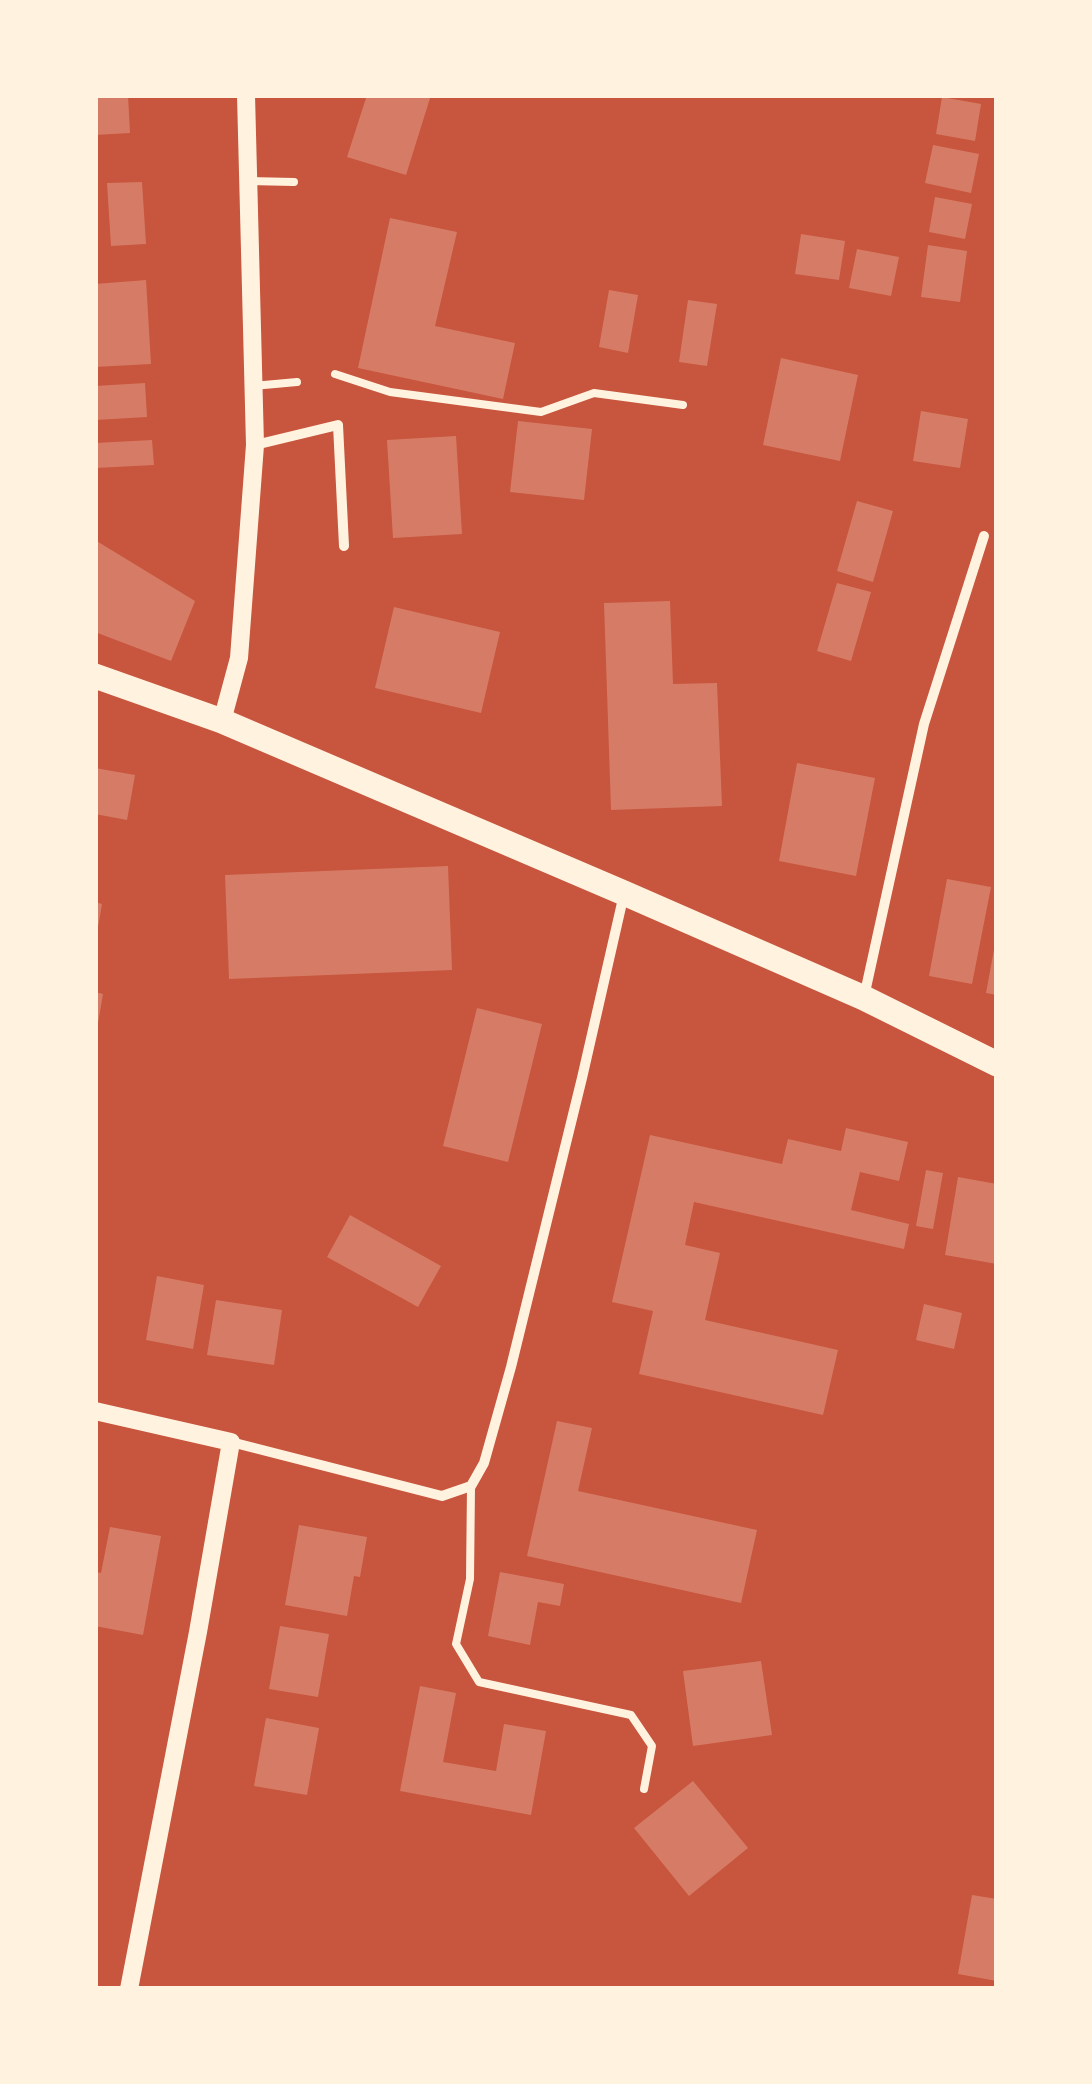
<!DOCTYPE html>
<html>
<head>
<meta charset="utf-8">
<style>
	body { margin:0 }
	#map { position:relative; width:1092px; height:2084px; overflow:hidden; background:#c8553d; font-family:"Golos Text",sans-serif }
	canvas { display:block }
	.frame { position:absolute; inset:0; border:98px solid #fff3e0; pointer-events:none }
</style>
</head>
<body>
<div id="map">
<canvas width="1092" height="2084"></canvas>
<div class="frame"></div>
</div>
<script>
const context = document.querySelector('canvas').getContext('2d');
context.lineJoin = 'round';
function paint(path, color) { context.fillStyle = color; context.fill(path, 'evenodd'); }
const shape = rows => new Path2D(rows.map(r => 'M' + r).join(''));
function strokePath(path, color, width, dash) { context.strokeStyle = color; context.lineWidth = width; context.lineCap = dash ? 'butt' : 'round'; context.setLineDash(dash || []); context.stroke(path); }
paint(shape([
	[95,95,128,95,130,133,95,135],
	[367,95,431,95,406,175,347,157],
	[942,97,981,104,975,141,936,134],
	[933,145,979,154,971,193,925,183],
	[142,182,146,244,111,246,107,183],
	[935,197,972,204,965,239,929,232],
	[390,218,457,232,435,326,515,343,503,399,358,368],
	[801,234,845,241,839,280,795,274],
	[928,245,967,251,960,302,921,297],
	[857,249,899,257,891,296,849,288],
	[146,280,151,364,95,367,95,284],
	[609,290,638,295,628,353,599,347],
	[688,300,717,304,707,366,679,362],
	[781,358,858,375,840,461,763,445],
	[145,383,147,417,95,420,95,386],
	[921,411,968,419,960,468,913,461],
	[518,421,592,429,584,500,510,492],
	[456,436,462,534,393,538,387,440],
	[152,440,154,465,95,468,95,443],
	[857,501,893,511,873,582,837,571],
	[95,540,195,601,171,661,95,632],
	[837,583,871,592,851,661,817,651],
	[670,601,673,684,717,683,722,806,611,810,604,603],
	[394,607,500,632,481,713,375,688],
	[797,763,875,778,856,876,779,861],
	[95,768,135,775,127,820,95,814],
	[448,866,452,970,229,979,225,875],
	[947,879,991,887,972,984,929,976],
	[95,902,102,904,97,933,95,933],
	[995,944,997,945,997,995,986,993],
	[95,992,103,994,97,1029,95,1029],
	[477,1008,542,1024,508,1162,443,1146],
	[846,1128,908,1142,899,1181,860,1172,851,1210,909,1224,904,1249,694,1202,685,1245,720,1253,705,1320,838,1350,823,1415,639,1374,653,1311,612,1302,650,1135,782,1164,788,1139,841,1151],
	[926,1170,943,1173,933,1229,916,1226],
	[958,1177,997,1184,997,1264,945,1255],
	[350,1215,441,1266,418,1307,327,1257],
	[157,1276,204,1285,193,1349,146,1340],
	[216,1300,282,1310,274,1365,207,1355],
	[924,1304,962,1313,954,1349,916,1340],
	[557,1421,592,1428,578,1491,757,1530,741,1603,527,1556],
	[299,1525,367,1537,360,1577,354,1576,347,1616,285,1605],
	[110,1527,161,1536,143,1635,95,1626,95,1572,101,1573],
	[500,1572,564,1584,560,1606,538,1602,530,1645,488,1636],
	[280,1626,329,1634,318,1697,269,1689],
	[761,1661,772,1735,693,1746,683,1671],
	[420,1686,456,1693,443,1762,496,1771,504,1724,546,1731,531,1815,400,1791],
	[266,1718,319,1728,307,1795,254,1786],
	[693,1781,748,1848,689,1896,634,1828],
	[972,1895,997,1899,997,1981,958,1974]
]), '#d67c66');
strokePath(shape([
	[248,181,294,182],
	[335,374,390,392,541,412,594,393,683,405],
	[253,386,297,382],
	[471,1486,470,1579,456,1644,479,1682,631,1715,652,1746,644,1789]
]), '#fff3e0', 8);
strokePath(shape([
	[255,445,338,425,344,546],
	[864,997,924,724,984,536],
	[231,1442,442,1496,471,1486,484,1463,511,1367,582,1078,624,894]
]), '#fff3e0', 10);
strokePath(shape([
	[222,721,239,658,255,445,246,95],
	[95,1411,231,1442,198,1632,129,1989]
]), '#fff3e0', 18);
strokePath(shape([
	[95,676,222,721,624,893,864,998,997,1064]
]), '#fff3e0', 25);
</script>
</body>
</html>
